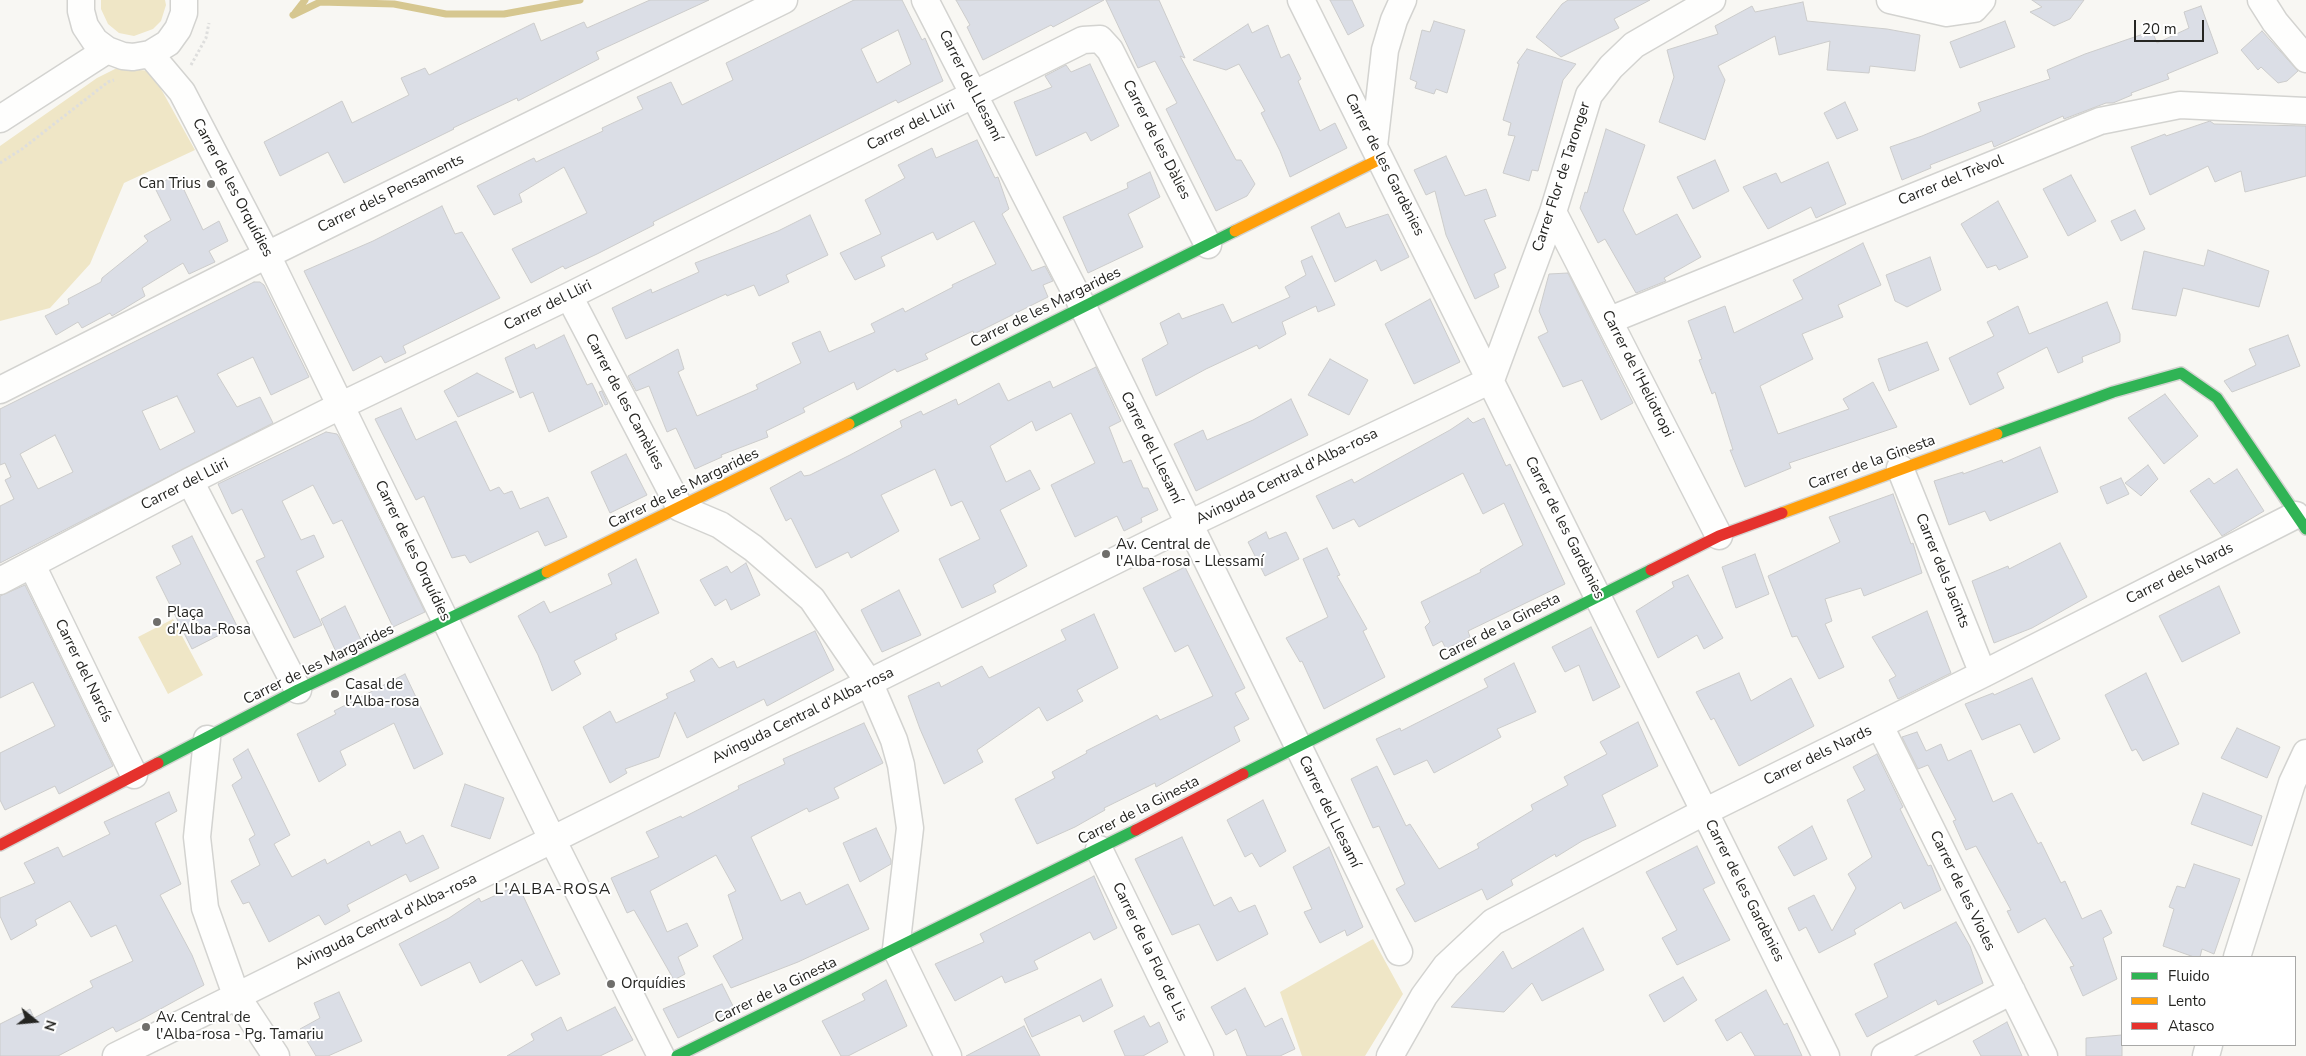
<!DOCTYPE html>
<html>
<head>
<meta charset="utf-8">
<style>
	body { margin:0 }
	#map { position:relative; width:2306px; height:1056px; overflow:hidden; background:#f8f7f3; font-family:"Nunito Sans",sans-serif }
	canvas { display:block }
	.legend { position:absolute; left:2121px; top:956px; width:175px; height:90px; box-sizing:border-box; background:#fff; border:1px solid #a8a8a7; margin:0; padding:6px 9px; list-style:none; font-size:15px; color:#252522 }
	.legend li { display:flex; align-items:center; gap:10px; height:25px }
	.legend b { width:25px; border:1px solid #a8a8a7 }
	.north { position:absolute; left:10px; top:996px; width:50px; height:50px; -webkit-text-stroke:4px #fff; paint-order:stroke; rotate:107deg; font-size:14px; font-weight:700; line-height:20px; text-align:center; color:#252522 }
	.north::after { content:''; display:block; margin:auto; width:18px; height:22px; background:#252522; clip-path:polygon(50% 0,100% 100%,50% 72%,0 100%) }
	.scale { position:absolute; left:2134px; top:20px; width:70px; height:22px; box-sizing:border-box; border:2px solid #252522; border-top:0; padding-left:6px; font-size:15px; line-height:18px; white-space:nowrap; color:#252522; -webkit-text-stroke:4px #fff; paint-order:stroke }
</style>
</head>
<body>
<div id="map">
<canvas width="2306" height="1056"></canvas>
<ul class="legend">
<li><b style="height:6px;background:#30b455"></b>Fluido</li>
<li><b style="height:6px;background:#ff9f0a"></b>Lento</li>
<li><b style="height:6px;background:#e5322d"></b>Atasco</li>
</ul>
<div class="north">N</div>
<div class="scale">20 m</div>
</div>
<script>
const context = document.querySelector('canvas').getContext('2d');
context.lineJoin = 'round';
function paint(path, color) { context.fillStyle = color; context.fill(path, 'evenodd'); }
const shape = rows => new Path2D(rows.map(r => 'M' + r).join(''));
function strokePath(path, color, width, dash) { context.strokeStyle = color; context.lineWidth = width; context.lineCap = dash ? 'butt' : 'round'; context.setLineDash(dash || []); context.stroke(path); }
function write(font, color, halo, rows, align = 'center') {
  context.font = font + ' "Nunito Sans",sans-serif'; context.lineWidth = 4; context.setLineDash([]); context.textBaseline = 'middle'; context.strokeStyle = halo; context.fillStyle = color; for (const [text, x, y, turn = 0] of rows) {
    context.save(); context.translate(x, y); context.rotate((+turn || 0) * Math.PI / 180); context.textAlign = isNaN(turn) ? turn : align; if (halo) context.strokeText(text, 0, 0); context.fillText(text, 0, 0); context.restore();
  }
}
paint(shape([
	[101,0,165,0,166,5,161,21,153,29,134,36,119,33,108,24,101,9],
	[117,68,151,71,195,150,124,183,90,264,50,308,0,321,0,146,97,78],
	[173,619,203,675,168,694,138,637],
	[1373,939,1403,994,1365,1056,1302,1056,1280,992]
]), '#efe6c6');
strokePath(shape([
	[295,13,305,0],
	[293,15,320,2,394,4,446,14,504,14,580,0]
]), '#d6c790', 7);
const building = shape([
	[650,0,709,0,596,52,599,59,518,101,517,98,453,128,454,129,344,183,328,152,280,176,264,142,342,101,352,123,409,95,401,78,425,68,429,75,534,23,541,41,584,22,587,28,650,0],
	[854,0,902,0,922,40,925,38,943,81,898,103,896,100,653,222,654,225,597,254,565,269,563,266,531,283,512,249,587,213,564,167,519,194,522,202,494,215,477,186,534,158,536,162,603,131,602,128,643,109,637,97,671,82,682,105,733,80,726,63,854,0],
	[898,30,911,64,877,83,861,49,898,30],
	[956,0,1104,0,1053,27,1051,25,983,60,967,27,970,25,956,0],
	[1106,0,1159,0,1185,58,1180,56,1236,160,1241,160,1255,184,1247,196,1216,211,1166,109,1177,103,1155,61,1138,68,1106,0],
	[1330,0,1352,0,1364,26,1348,35,1330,0],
	[1568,0,1650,0,1614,19,1619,28,1561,57,1536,37,1562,4,1568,0],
	[2032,0,2084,0,2070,19,2054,26,2030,12,2042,7,2032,0],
	[1803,2,1807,21,1887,29,1920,35,1915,71,1870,66,1869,73,1827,70,1830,41,1779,55,1775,36,1718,66,1725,80,1705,140,1659,122,1674,77,1667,50,1718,34,1715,26,1752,6,1755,12,1803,2],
	[2201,6,2218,53,2167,74,2169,79,2131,93,2132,95,2113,103,2106,103,2064,119,2063,116,1994,147,1992,141,1930,165,1931,168,1902,180,1890,147,1922,136,1981,111,1978,103,2050,79,2047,70,2085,54,2152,31,2157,43,2189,28,2184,12,2201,6],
	[1434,21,1465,30,1447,93,1436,89,1434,94,1415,88,1417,82,1410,79,1422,30,1430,32,1434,21],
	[2005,21,2015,47,1960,68,1950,42,2005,21],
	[1248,24,1252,33,1268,25,1281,58,1289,54,1301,79,1298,81,1320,131,1335,123,1347,148,1290,177,1280,151,1261,113,1265,111,1239,64,1226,70,1193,60,1248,24],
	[2262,31,2298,71,2287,81,2278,83,2261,67,2258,70,2241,50,2262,31],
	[1527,49,1576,64,1563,80,1538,171,1532,170,1529,181,1503,173,1515,136,1508,135,1511,123,1503,120,1519,64,1517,63,1527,49],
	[1090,64,1119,126,1091,141,1086,132,1036,156,1014,102,1052,87,1045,76,1066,65,1071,72,1090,64],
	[1845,102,1858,130,1837,139,1824,113,1845,102],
	[2210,121,2214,124,2306,126,2306,176,2245,192,2241,171,2215,182,2208,166,2150,195,2131,147,2165,134,2166,136,2210,121],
	[1606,129,1645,145,1623,210,1636,235,1677,214,1701,257,1664,278,1666,281,1636,293,1605,239,1598,243,1580,208,1585,192,1587,193,1606,129],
	[977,140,995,178,998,177,1009,209,1002,214,1032,271,1045,266,1053,281,1043,285,1048,297,974,334,973,331,925,354,928,359,897,372,895,369,857,390,854,382,803,408,805,412,766,431,768,437,721,455,722,457,695,469,676,428,667,432,649,386,636,391,628,376,678,349,684,369,678,372,697,416,758,389,756,385,801,363,792,343,820,331,829,352,875,332,871,324,903,308,905,312,953,287,952,285,996,264,974,221,937,240,933,232,881,257,885,266,855,280,840,253,881,234,865,200,905,178,898,165,932,148,936,158,977,140],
	[1446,156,1465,196,1486,189,1496,216,1484,220,1506,268,1494,274,1499,287,1475,299,1446,235,1435,191,1426,195,1414,170,1446,156],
	[1715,160,1729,191,1693,209,1677,177,1715,160],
	[1828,162,1846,204,1816,218,1811,207,1768,229,1743,187,1776,173,1781,183,1828,162],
	[1150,172,1160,197,1128,214,1143,247,1088,273,1063,217,1128,188,1127,183,1150,172],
	[177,175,203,230,219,221,228,241,209,251,215,262,189,274,183,263,142,288,145,296,112,316,110,313,82,328,78,322,56,335,45,316,69,304,68,299,101,282,102,278,148,241,144,236,171,220,154,186,177,175],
	[2071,175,2096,221,2068,236,2043,189,2071,175],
	[1998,201,2028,257,1999,270,1996,265,1987,268,1961,224,1998,201],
	[442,206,455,234,462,232,500,298,403,346,406,353,385,363,381,356,353,371,304,271,373,241,442,206],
	[2135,210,2145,229,2121,241,2111,221,2135,210],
	[1339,213,1346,228,1388,214,1409,257,1381,271,1376,260,1335,282,1311,227,1339,213],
	[810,215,828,255,786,275,789,282,759,296,754,285,727,296,726,294,626,339,612,308,651,289,652,293,699,272,695,263,778,231,810,215],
	[1863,243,1881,285,1838,305,1843,317,1802,334,1813,359,1760,386,1778,434,1849,409,1843,399,1873,382,1897,427,1789,463,1791,468,1745,487,1730,450,1733,450,1715,392,1712,394,1699,360,1702,359,1688,321,1725,306,1734,333,1803,299,1793,280,1863,243],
	[2208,250,2269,271,2259,307,2183,288,2176,316,2132,309,2144,251,2204,266,2208,250],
	[1312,256,1335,305,1318,312,1316,306,1282,322,1286,334,1259,349,1257,345,1206,369,1156,396,1142,359,1168,344,1160,323,1179,313,1182,319,1223,304,1232,323,1290,297,1285,287,1306,275,1301,261,1312,256],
	[1930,257,1941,290,1907,307,1895,301,1886,275,1930,257],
	[1568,273,1633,403,1601,420,1582,380,1563,387,1538,337,1548,332,1539,311,1549,274,1568,273],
	[254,282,260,282,264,285,309,377,271,395,253,357,217,374,237,407,260,397,273,423,0,563,0,506,14,499,5,480,11,477,5,463,0,465,0,409,254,282],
	[177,396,195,432,160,450,142,411,177,396],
	[55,435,73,472,38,489,20,454,55,435],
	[1430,299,1460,362,1414,384,1385,324,1430,299],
	[2107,302,2120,334,2120,342,2082,357,2083,362,2058,373,2047,347,1997,373,2004,388,1970,405,1949,358,1994,336,1987,322,2018,306,2029,334,2107,302],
	[564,335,587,385,592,383,603,406,549,432,533,392,520,398,505,358,534,344,536,349,564,335],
	[2288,335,2300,366,2232,392,2224,381,2256,365,2249,349,2288,335],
	[1927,342,1939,370,1889,391,1878,359,1927,342],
	[1330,359,1368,380,1349,415,1308,395,1330,359],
	[1096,367,1121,421,1109,427,1123,463,1131,460,1143,488,1148,488,1158,510,1141,518,1142,522,1124,531,1117,516,1075,537,1051,485,1095,463,1071,413,1036,431,1032,421,990,446,1006,482,1030,470,1040,489,1000,510,1027,566,993,585,996,592,962,608,939,559,980,539,962,501,951,506,935,469,881,495,899,531,851,558,848,552,816,568,791,518,786,521,770,488,801,471,804,476,810,475,850,455,902,427,900,421,921,411,923,415,956,399,958,405,999,383,1008,401,1050,381,1053,388,1096,367],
	[477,373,514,392,458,417,444,391,477,373],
	[602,391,608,404,605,405,599,392,602,391],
	[2165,394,2198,436,2164,464,2128,418,2165,394],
	[1291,399,1308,435,1196,491,1174,444,1203,430,1207,440,1253,420,1291,399],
	[401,408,416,440,456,421,490,491,499,487,504,494,512,491,520,509,548,497,567,537,545,546,538,531,470,563,465,555,452,558,424,496,416,500,375,419,401,408],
	[1468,418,1473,423,1484,418,1506,466,1510,464,1565,584,1468,631,1470,637,1446,649,1442,641,1433,646,1425,627,1430,622,1421,602,1481,572,1480,570,1523,545,1504,503,1483,514,1463,473,1359,527,1354,519,1333,529,1316,496,1352,479,1354,483,1450,430,1468,418],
	[326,432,337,434,339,437,425,612,393,627,342,520,333,524,313,485,282,501,301,540,314,535,324,557,296,571,322,625,294,638,256,561,265,557,242,509,232,514,218,484,326,432],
	[2040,447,2058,492,1990,521,1985,511,1949,525,1934,481,1963,472,1963,474,2002,460,2003,463,2040,447],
	[626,454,647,495,610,513,591,472,626,454],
	[2148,465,2158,479,2141,496,2125,483,2148,465],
	[2237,469,2264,511,2222,536,2190,491,2209,478,2214,484,2237,469],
	[2121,478,2129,494,2107,504,2100,487,2121,478],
	[1893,494,1911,544,1913,543,1922,573,1864,596,1861,588,1825,599,1832,621,1825,624,1844,667,1819,679,1797,636,1792,637,1768,576,1840,542,1829,517,1893,494],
	[1266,532,1269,539,1286,532,1299,559,1265,576,1248,542,1266,532],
	[192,536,237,626,192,649,156,577,181,564,172,546,192,536],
	[2060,543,2087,597,2032,628,1994,643,1972,581,2008,566,2009,569,2060,543],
	[1327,548,1340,575,1337,576,1367,629,1363,631,1385,677,1324,709,1302,661,1300,662,1286,638,1328,617,1303,559,1327,548],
	[1755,554,1769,594,1736,608,1722,567,1755,554],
	[636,559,659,613,615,634,617,639,574,661,581,674,552,691,538,655,518,616,544,601,550,613,612,584,608,574,636,559],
	[746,563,760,595,731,610,726,599,715,606,700,580,727,566,731,573,746,563],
	[1185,567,1245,688,1235,693,1249,719,1234,727,1240,741,1156,787,1155,783,1104,808,1105,810,1075,827,1037,844,1015,799,1055,778,1052,772,1087,753,1086,751,1157,715,1160,720,1213,696,1188,645,1175,652,1143,588,1185,567],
	[1688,575,1723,638,1704,649,1697,635,1658,658,1636,611,1674,587,1672,582,1688,575],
	[25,585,113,766,59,794,55,786,5,810,0,800,0,753,55,726,33,682,0,698,0,596,25,585],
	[2219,586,2240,633,2182,662,2159,616,2219,586],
	[899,590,921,635,882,652,861,610,899,590],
	[345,606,362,642,337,654,321,619,345,606],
	[1927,611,1951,673,1898,699,1889,680,1896,676,1872,637,1927,611],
	[1094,614,1118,668,1077,690,1083,701,1047,721,1039,707,977,750,983,762,944,784,920,729,908,696,939,682,941,687,982,666,989,678,1066,640,1061,630,1094,614],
	[1591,627,1620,687,1593,701,1579,665,1565,672,1552,647,1591,627],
	[815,631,834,670,767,706,764,699,687,738,675,712,659,757,625,769,627,773,610,783,583,727,610,711,616,723,668,698,666,694,695,681,690,671,712,658,719,668,734,661,737,668,815,631],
	[1514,663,1536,712,1497,729,1501,737,1434,773,1427,760,1394,775,1376,739,1400,728,1401,731,1488,687,1484,679,1514,663],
	[1739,673,1751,701,1791,678,1814,726,1739,766,1714,718,1711,720,1696,692,1739,673],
	[2146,673,2179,744,2143,761,2136,749,2132,751,2105,695,2146,673],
	[405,674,443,754,414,769,394,723,340,751,346,765,319,782,297,734,336,714,334,711,405,674],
	[2032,678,2060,739,2034,753,2020,724,1982,740,1965,704,1993,693,1994,695,2032,678],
	[1638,722,1658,766,1602,795,1616,826,1582,841,1556,857,1555,854,1511,880,1513,885,1487,900,1482,889,1415,922,1396,889,1405,884,1379,826,1373,828,1351,779,1377,766,1406,826,1410,824,1439,869,1479,848,1477,844,1533,810,1531,805,1568,785,1564,777,1607,754,1600,742,1638,722],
	[864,723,883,763,834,788,839,798,809,812,807,808,751,837,781,901,800,892,806,905,848,884,869,929,798,962,731,988,713,956,743,939,728,895,736,891,716,855,650,891,667,932,687,923,698,946,678,957,685,974,674,980,634,910,627,913,611,878,659,857,646,832,681,816,682,818,739,789,738,786,785,764,783,759,864,723],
	[2237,728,2280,747,2267,778,2221,758,2237,728],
	[1917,732,1926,751,1941,744,1948,761,1971,750,1993,802,2012,793,2038,844,2041,842,2061,883,2065,881,2082,919,2101,910,2112,933,2103,938,2117,979,2083,996,2070,967,2074,966,2045,918,2018,933,2007,911,2011,910,1976,846,1966,850,1953,821,1956,820,1928,765,1918,769,1902,737,1917,732],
	[248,749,290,835,274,844,292,877,325,859,327,864,369,841,371,846,400,831,406,844,423,835,439,868,410,882,406,874,347,905,350,911,325,925,319,915,269,942,249,902,243,904,231,881,260,865,249,839,255,835,232,785,242,778,233,759,248,749],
	[1877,754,1903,807,1900,809,1928,866,1931,865,1941,890,1904,909,1901,902,1854,930,1856,934,1819,953,1806,927,1799,931,1788,908,1814,895,1832,931,1856,888,1848,874,1872,857,1847,800,1865,790,1853,767,1877,754],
	[465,784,504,798,490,839,451,826,465,784],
	[169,792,177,811,155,823,181,884,160,895,192,955,204,985,144,1018,116,1032,113,1027,58,1056,0,1056,0,1024,30,1009,34,1018,93,987,90,981,133,961,116,925,91,937,70,901,35,920,37,925,11,940,0,916,0,898,35,883,24,863,58,847,63,857,110,834,104,822,169,792],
	[2203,793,2262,816,2252,846,2191,824,2203,793],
	[1263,800,1286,851,1260,867,1252,853,1245,857,1227,820,1263,800],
	[1812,826,1827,859,1794,876,1778,847,1812,826],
	[876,828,891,860,891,864,860,882,843,843,876,828],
	[1182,837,1214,906,1231,897,1239,912,1255,905,1268,934,1217,961,1199,924,1172,935,1135,859,1182,837],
	[1697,846,1715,883,1703,889,1730,940,1677,965,1662,938,1677,930,1646,872,1697,846],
	[1329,847,1363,927,1347,936,1345,930,1320,943,1304,912,1312,909,1293,867,1329,847],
	[2194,864,2240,879,2214,954,2202,949,2200,957,2194,957,2163,946,2174,909,2169,907,2177,886,2185,888,2194,864],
	[1094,876,1117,928,1094,940,1090,932,1034,961,1038,969,1005,983,1002,976,955,1001,935,964,984,942,980,934,1094,876],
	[518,885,560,974,536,986,522,960,480,983,470,962,421,986,399,944,449,918,479,898,481,902,518,885],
	[1956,922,1970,946,1983,983,1938,1005,1936,1000,1867,1037,1855,1014,1888,997,1874,964,1956,922],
	[1583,928,1604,970,1542,1001,1532,983,1504,1012,1451,1007,1503,951,1512,969,1583,928],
	[1683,977,1697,1000,1664,1022,1649,995,1683,977],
	[1101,979,1113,1006,1083,1022,1080,1015,1032,1037,1024,1019,1101,979],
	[886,980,907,1026,848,1056,841,1056,822,1021,865,1000,862,994,886,980],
	[722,984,735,1010,678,1038,663,1009,722,984],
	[1245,988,1265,1027,1282,1018,1295,1049,1280,1056,1247,1056,1236,1029,1226,1035,1211,1007,1245,988],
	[1766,990,1784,1025,1787,1023,1802,1056,1755,1056,1741,1032,1727,1041,1715,1020,1766,990],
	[339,992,362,1041,328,1056,316,1056,300,1029,320,1018,314,1003,339,992],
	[615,1007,633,1040,600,1056,507,1056,534,1040,531,1034,561,1017,567,1031,615,1007],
	[1144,1016,1150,1027,1159,1022,1168,1042,1143,1056,1125,1056,1114,1031,1144,1016],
	[2007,1022,2022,1056,1981,1056,1973,1041,2007,1022],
	[1024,1026,1040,1056,966,1056,1024,1026],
	[2122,1035,2122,1056,2086,1056,2086,1038,2122,1035]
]);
paint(building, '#dbdee6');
strokePath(building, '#cccccb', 1);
const street = shape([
	[81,0,81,11,85,26,95,41,107,50,123,56,133,57,150,54,168,43,178,29,184,13,184,0],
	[925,0,1083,307,1399,952],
	[1301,0,1826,1056],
	[1890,0,1947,13,1974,9,1982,0],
	[2261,0,2275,22,2306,59],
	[150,54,182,92,267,255,553,841,661,1056],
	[0,119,107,50],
	[1374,146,1385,50,1394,20,1403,0],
	[1553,212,1719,536],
	[569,296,680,508,720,525,753,548,812,599,870,684,894,740,901,765,910,828,896,949,948,1056],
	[1610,320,2100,121,2180,105,2306,111],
	[1491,380,1553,212,1589,95,1611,67,1634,45,1712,0],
	[0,390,267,255,784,0],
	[1900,468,1983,674],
	[190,481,298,690],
	[32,565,134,775],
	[0,581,190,481,342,405,569,296,1083,40,1100,39,1110,50,1208,245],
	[1880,726,2044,1056],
	[207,739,197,837,205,908,236,995,276,1056],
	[1099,849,1200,1056],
	[2237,957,2292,783,2306,753],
	[116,1056,1189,524,1491,380],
	[1390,1056,1424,996,1446,966,1493,922,1704,812,1983,674,2296,515],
	[1885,1056,2012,991],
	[2206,1056,2209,1045]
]);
const fast = shape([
	[849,424,1235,231],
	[1997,434,2113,392,2181,373,2217,398,2306,529],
	[158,763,298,690,547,572],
	[1243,774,1651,570],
	[677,1056,1136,830]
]);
const slow = shape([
	[1235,231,1380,159],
	[1782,513,1997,434],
	[547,572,849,424]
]);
const jam = shape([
	[1651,570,1719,536,1782,513],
	[1136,830,1243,774],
	[0,845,158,763]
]);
strokePath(street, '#d3d3d0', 29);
strokePath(fast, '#d3d3d0', 14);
strokePath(slow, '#d3d3d0', 14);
strokePath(jam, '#d3d3d0', 14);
strokePath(shape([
	[191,65,206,38,209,23],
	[0,163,22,149,108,82,114,80]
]), '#dededd', 3, [2.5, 2.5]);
strokePath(street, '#fefefd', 26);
strokePath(fast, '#30b455', 11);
strokePath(slow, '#ff9f0a', 11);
strokePath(jam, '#e5322d', 11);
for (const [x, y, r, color] of [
	[211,184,5,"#6f6e6b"],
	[1106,554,5,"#6f6e6b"],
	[157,622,5,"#6f6e6b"],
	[335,694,5,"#6f6e6b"],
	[611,984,5,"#6f6e6b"],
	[146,1027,5,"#6f6e6b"]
]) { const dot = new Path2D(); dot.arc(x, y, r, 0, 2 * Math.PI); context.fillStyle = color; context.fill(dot); strokePath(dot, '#fff', 2); }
write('15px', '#252522', '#fff', [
	["Carrer del Llesamí",970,86,63],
	["Carrer del Lliri",911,126,-26],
	["Carrer de les Dàlies",1156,140,63],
	["Carrer de les Gardènies",1384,165,63],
	["Carrer Flor de Taronger",1562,177,-72],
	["Carrer del Trèvol",1951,181,-22],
	["Carrer de les Orquídies",232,188,62],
	["Carrer dels Pensaments",391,194,-26],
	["Carrer del Lliri",548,306,-26],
	["Carrer de les Margarides",1046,308,-26],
	["Carrer de l'Heliotropi",1637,374,63],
	["Carrer de les Camèlies",624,402,62],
	["Carrer del Llesamí",1151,448,64],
	["Carrer de la Ginesta",1872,463,-20],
	["Avinguda Central d'Alba-rosa",1287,477,-26],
	["Carrer del Lliri",185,485,-27],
	["Carrer de les Margarides",684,489,-26],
	["Carrer de les Gardènies",1564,528,63],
	["Carrer de les Orquídies",412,551,64],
	["Carrer dels Jacints",1942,571,68],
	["Carrer dels Nards",2180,574,-27],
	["Carrer de la Ginesta",1500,628,-27],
	["Carrer de les Margarides",319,665,-26],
	["Carrer del Narcís",83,671,64],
	["Avinguda Central d'Alba-rosa",803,716,-26],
	["Carrer dels Nards",1818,756,-26],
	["Carrer de la Ginesta",1139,811,-27],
	["Carrer del Llesamí",1329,812,64],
	["Carrer de les Gardènies",1744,891,63],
	["Carrer de les Violes",1962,891,64],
	["Avinguda Central d'Alba-rosa",386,922,-26],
	["Carrer de la Flor de Lis",1149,952,64],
	["Carrer de la Ginesta",776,991,-26]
]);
write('15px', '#252522', '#fff', [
	["Can Trius",201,184,"right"],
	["Av. Central de",1116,545],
	["l'Alba-rosa - Llessamí",1116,562],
	["Plaça",167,613],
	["d'Alba-Rosa",167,630],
	["Casal de",345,685],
	["l'Alba-rosa",345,702],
	["Orquídies",621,984],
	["Av. Central de",156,1018],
	["l'Alba-rosa - Pg. Tamariu",156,1035]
], 'left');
context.letterSpacing = '1px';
write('16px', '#252522', '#fff', [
	["L'ALBA-ROSA",553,890]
]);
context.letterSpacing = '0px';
</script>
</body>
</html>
